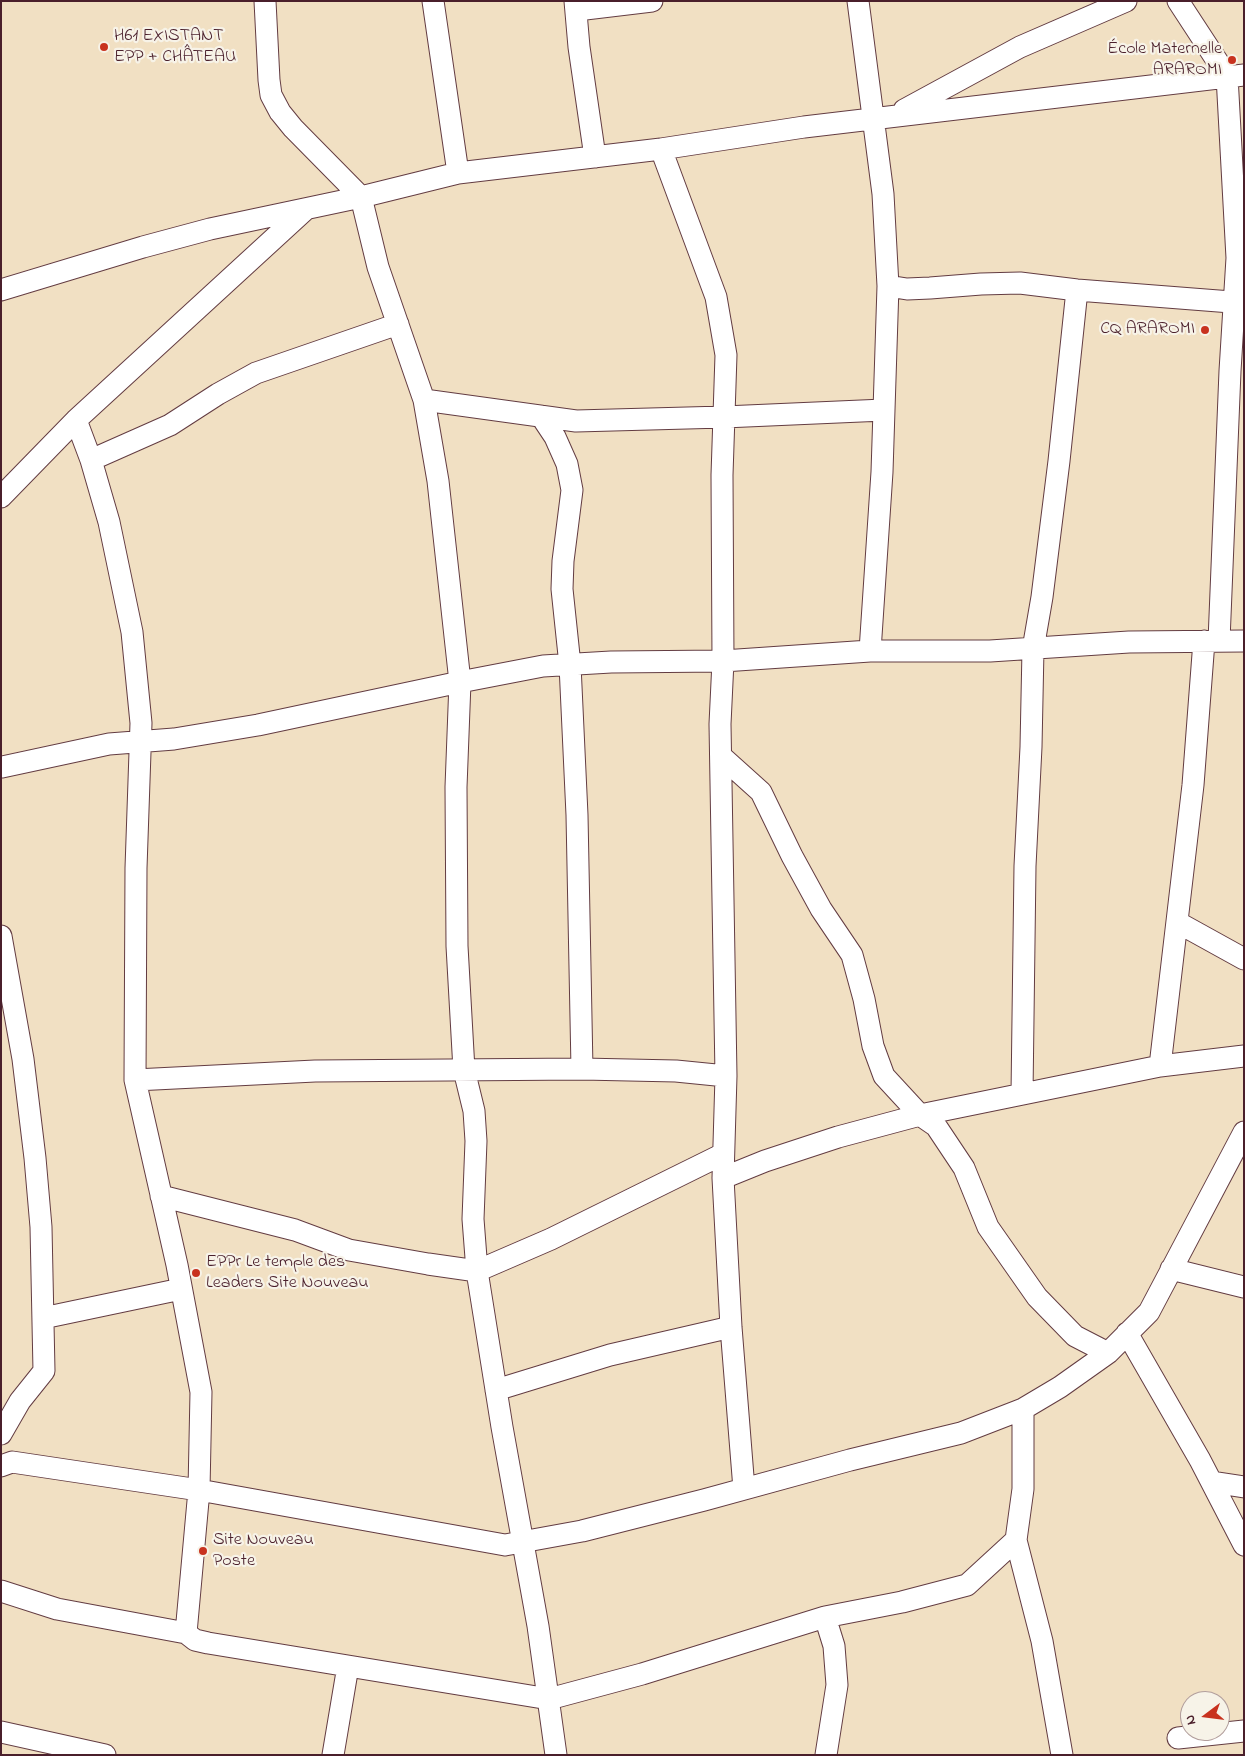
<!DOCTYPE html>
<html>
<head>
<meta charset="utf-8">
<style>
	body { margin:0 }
	#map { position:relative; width:1245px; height:1756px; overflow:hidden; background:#f1e0c3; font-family:"Indie Flower",sans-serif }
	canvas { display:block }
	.frame { position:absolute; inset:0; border:2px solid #4a1f2b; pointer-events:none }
	.north { position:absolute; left:1180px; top:1691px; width:50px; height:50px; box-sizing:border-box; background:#f7f3e8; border:1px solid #b29e9c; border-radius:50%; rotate:255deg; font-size:14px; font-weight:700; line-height:20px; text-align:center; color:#4a1f2b }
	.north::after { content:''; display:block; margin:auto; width:18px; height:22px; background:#c8321e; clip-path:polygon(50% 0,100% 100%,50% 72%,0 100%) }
</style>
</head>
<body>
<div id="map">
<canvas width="1245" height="1756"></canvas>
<div class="frame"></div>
<div class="north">N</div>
</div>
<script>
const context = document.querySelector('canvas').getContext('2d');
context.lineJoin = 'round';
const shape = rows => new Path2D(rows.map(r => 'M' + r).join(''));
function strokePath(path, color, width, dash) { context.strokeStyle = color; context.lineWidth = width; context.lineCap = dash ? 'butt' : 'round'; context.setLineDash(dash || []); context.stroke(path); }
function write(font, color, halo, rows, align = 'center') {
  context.font = font + ' "Indie Flower",sans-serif'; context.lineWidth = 4.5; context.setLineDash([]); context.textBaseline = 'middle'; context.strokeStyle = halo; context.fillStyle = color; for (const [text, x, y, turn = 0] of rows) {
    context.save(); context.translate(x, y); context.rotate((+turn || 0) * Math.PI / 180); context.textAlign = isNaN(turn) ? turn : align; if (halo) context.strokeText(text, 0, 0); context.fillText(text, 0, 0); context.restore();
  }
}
const minor = shape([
	[265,1,269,80,271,95,280,112,293,128,361,197,378,267,424,400,438,481,460,682,456,787,457,946,464,1070,474,1111,476,1141,473,1219,477,1271,502,1427,538,1626,556,1755],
	[433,1,458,173],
	[575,1,579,47,595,157],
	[858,1,883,194,888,286,882,472,870,651],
	[1178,1,1227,76,1237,258,1230,371,1219,641],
	[577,10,652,1],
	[904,110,1020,47,1126,1],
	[661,149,716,297,726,355,722,475,723,661,720,724,726,1076,723,1178,731,1327,744,1489],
	[888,286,907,289,930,288,981,284,1020,283,1077,290,1244,303],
	[1,290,143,247,210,229,361,197,458,173,661,149,804,127,1244,75],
	[424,400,576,421,724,417,884,410],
	[541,416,555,437,567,464,572,490,563,561,562,589,570,665,577,815,582,1069],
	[76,420,91,460,109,522,132,632,141,723,136,868,135,1080,177,1265,201,1392,199,1490,186,1633,195,1640,208,1643,549,1699,642,1674,825,1617,902,1602,967,1585,1016,1540],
	[91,460,170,425,218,394,256,373,398,324],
	[1,497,76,420,306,209],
	[721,756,761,792,792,856,821,909,852,955,864,999,873,1046,884,1076,920,1115,936,1126,964,1168,988,1227,1037,1297,1075,1336,1108,1353],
	[2,767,109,744,174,739,258,725,460,682,543,666,611,662,723,661,870,651,990,651,1129,642,1244,641],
	[1177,922,1244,959],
	[1,936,23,1059,35,1158,41,1227,44,1371,20,1401,1,1434],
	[1160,1066,1193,785,1204,641],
	[135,1080,315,1071,582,1069,676,1071,726,1076],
	[1022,1094,1025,866,1031,747,1033,649,1042,597,1059,461,1077,290],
	[723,1178,765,1161,838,1137,920,1115,1160,1066,1244,1056],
	[161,1196,295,1230,349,1250,428,1264,477,1271,551,1239,723,1154],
	[1171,1269,1244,1287],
	[43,1318,181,1289],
	[1127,1333,1200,1460,1244,1545],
	[496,1390,610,1355,731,1327],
	[1023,1409,1023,1489,1016,1540,1042,1641,1062,1755],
	[1,1466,12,1462,199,1490,505,1545,582,1531,704,1500,850,1460,961,1433,1023,1409,1060,1387,1108,1353,1149,1312,1244,1132],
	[1212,1482,1244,1487],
	[1,1591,57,1609,186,1633],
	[825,1617,834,1646,837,1685,826,1755],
	[1,1732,105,1755],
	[1178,1738,1244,1731],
	[333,1755,348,1666]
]);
strokePath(minor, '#633c42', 23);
strokePath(minor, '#fff', 21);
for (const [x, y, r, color] of [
	[104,47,5,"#c8321e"],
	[1232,60,5,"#c8321e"],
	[1205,330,5,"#c8321e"],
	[196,1273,5,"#c8321e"],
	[203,1551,5,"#c8321e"]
]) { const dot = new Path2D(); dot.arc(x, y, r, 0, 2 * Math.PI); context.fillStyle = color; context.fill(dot); strokePath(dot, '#f7f3e8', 2); }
write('18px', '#4a1f2b', '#f7f3e8', [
	["H61 EXISTANT",114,37],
	["EPP + CHÂTEAU",114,58],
	["École Maternelle",1222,50,"right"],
	["ARAROMI",1222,71,"right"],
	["CQ ARAROMI",1195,330,"right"],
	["EPPr Le temple des",206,1263],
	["Leaders Site Nouveau",206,1284],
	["Site Nouveau",213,1541],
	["Poste",213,1562]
], 'left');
</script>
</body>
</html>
